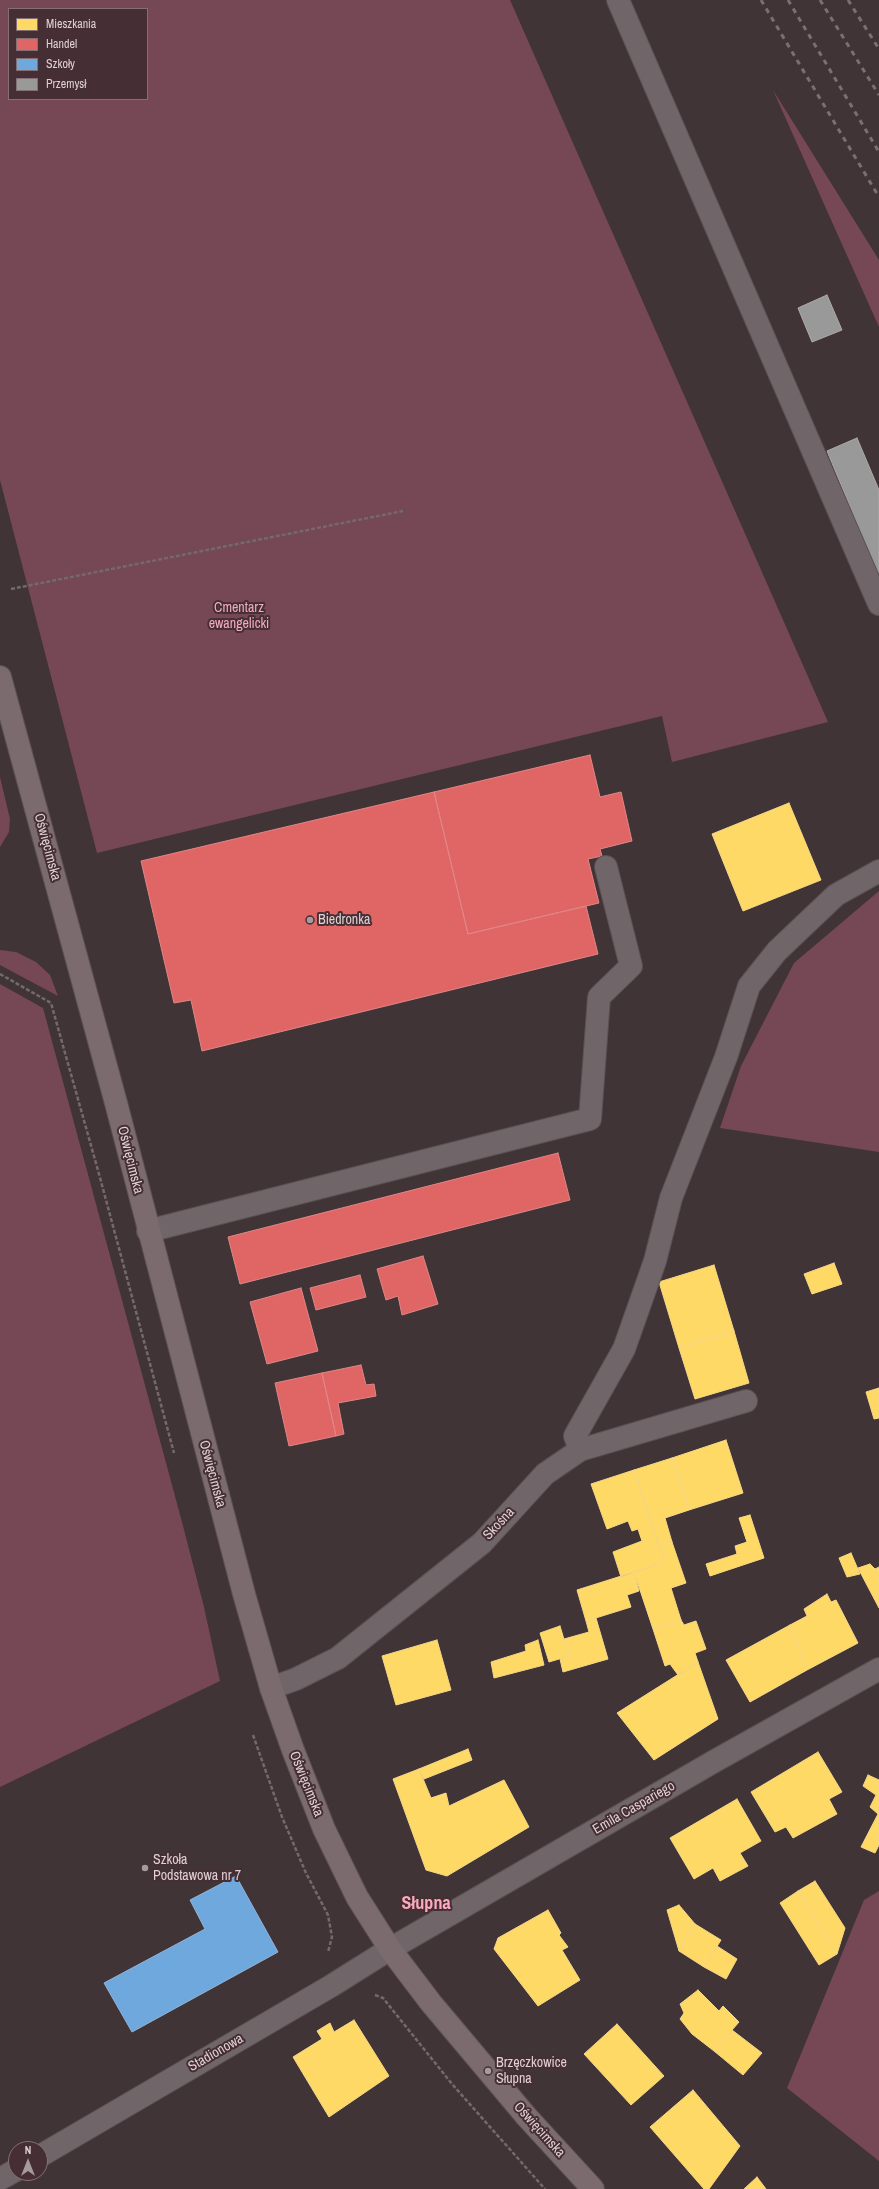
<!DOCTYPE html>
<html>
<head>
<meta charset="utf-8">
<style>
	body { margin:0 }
	#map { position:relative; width:879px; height:2189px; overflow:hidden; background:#403437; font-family:"Archivo Narrow",sans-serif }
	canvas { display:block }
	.legend { position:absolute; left:8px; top:8px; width:140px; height:92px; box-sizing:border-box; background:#452f34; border:1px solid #837074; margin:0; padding:5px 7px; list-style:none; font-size:12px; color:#dfd1d4 }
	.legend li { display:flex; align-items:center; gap:8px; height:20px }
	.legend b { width:20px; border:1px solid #837074 }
	.north { position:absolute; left:8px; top:2141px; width:40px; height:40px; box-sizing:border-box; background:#452f34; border:1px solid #837074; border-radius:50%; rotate:0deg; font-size:11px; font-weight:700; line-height:16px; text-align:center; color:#dfd1d4 }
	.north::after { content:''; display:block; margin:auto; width:14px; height:18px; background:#a79a9d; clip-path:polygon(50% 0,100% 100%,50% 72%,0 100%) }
</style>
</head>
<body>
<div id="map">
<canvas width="879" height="2189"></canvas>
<ul class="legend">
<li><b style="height:11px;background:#ffd966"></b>Mieszkania</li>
<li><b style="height:11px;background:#e06666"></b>Handel</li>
<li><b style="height:11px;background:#6fa8dc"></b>Szkoły</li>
<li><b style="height:11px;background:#999"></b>Przemysł</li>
</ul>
<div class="north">N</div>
</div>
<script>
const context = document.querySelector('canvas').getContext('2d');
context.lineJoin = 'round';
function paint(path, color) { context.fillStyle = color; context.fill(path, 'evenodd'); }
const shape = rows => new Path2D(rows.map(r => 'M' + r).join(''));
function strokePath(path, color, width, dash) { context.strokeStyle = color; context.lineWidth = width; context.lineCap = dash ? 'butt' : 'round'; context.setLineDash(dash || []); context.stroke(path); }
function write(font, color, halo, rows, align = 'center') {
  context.font = font + ' "Archivo Narrow",sans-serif'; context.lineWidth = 4; context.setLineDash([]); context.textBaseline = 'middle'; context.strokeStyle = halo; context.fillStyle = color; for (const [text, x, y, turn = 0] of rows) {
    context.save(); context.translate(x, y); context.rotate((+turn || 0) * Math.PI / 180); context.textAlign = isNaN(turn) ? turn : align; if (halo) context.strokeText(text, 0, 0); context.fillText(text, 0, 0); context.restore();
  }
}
paint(shape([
	[0,0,510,0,828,722,672,762,662,716,97,853,0,480],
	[9,9,147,9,147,99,9,99],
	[773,90,879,260,879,327],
	[0,777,10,819,9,832,0,847],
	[879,891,879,1152,720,1128,741,1066,794,963],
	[0,950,16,952,36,962,50,975,58,996,0,965],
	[0,984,43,1008,182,1522,204,1607,220,1681,0,1787],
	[879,1891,879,2161,787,2088,864,1900]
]), '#764754');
const homes = shape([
	[789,803,821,880,743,911,712,834,789,803],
	[834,1263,842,1284,812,1294,804,1274,834,1263],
	[714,1265,734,1331,679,1348,659,1282,714,1265],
	[734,1331,749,1383,695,1399,679,1348,734,1331],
	[879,1388,879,1418,874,1419,866,1392,879,1388],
	[726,1440,743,1493,689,1510,672,1458,726,1440],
	[672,1458,689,1510,665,1518,672,1542,659,1546,634,1470,672,1458],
	[634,1470,664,1562,621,1577,613,1552,642,1541,638,1529,632,1531,628,1521,607,1529,591,1484,634,1470],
	[750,1515,764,1558,710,1576,706,1564,737,1554,735,1546,747,1542,739,1518,750,1515],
	[672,1542,686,1583,671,1588,681,1620,653,1629,634,1572,664,1562,659,1546,672,1542],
	[851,1553,860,1574,847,1577,839,1558,851,1553],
	[870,1564,875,1569,879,1567,879,1608,858,1568,870,1564],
	[634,1572,639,1591,627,1595,631,1607,586,1621,577,1590,634,1572],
	[827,1594,831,1602,836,1600,858,1643,807,1670,790,1625,807,1616,804,1609,827,1594],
	[596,1618,608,1659,563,1672,560,1659,569,1656,564,1639,589,1632,586,1621,596,1618],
	[681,1620,684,1625,696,1621,706,1649,695,1653,698,1662,678,1675,670,1664,665,1666,653,1629,681,1620],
	[790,1625,807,1670,750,1702,726,1660,790,1625],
	[560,1626,569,1656,549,1662,540,1633,560,1626],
	[437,1640,451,1690,396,1705,382,1656,437,1640],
	[538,1640,544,1665,494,1678,491,1662,526,1651,525,1645,538,1640],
	[698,1662,718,1719,654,1760,617,1713,698,1662],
	[468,1749,472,1760,424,1779,419,1769,468,1749],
	[818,1752,842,1792,829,1799,837,1814,793,1838,786,1827,775,1832,751,1792,818,1752],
	[419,1769,431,1798,446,1793,449,1806,504,1780,529,1827,447,1876,426,1870,393,1779,419,1769],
	[868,1775,879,1780,879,1845,875,1853,861,1847,878,1814,870,1807,876,1795,863,1786,868,1775],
	[737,1799,761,1841,740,1853,748,1866,720,1881,713,1868,694,1879,670,1838,737,1799],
	[815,1881,845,1928,837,1954,798,1891,815,1881],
	[798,1891,837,1954,819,1965,780,1903,798,1891],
	[679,1905,695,1924,679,1951,667,1910,679,1905],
	[548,1910,561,1933,559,1935,568,1947,562,1950,580,1980,538,2006,494,1949,498,1938,548,1910],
	[695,1924,721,1940,704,1967,679,1951,695,1924],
	[717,1946,737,1959,726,1979,704,1967,717,1946],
	[698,1990,719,2011,723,2006,739,2022,714,2051,692,2034,680,2019,684,2013,680,2004,698,1990],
	[354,2020,389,2076,329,2117,293,2057,322,2039,317,2031,330,2023,334,2032,354,2020],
	[617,2024,664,2076,631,2105,584,2054,617,2024],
	[732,2030,762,2053,743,2075,714,2051,732,2030],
	[693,2090,740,2146,709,2189,704,2189,650,2127,693,2090],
	[757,2177,766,2189,744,2189,757,2177]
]);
paint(homes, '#ffd966');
strokePath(homes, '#f5d787', 1);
const shops = shape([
	[590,755,600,797,621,792,632,841,600,849,602,856,588,859,599,903,468,934,434,792,590,755],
	[434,792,468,934,586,906,598,954,202,1051,191,1000,174,1003,141,861,434,792],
	[558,1153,570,1200,240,1284,228,1237,558,1153],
	[423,1256,438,1304,402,1315,398,1296,386,1300,377,1269,423,1256],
	[360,1275,366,1297,316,1310,310,1288,360,1275],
	[301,1288,318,1351,267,1364,250,1302,301,1288],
	[361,1365,366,1385,374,1384,376,1396,338,1403,344,1434,336,1436,322,1373,361,1365],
	[322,1373,336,1436,289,1446,275,1383,322,1373]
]);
paint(shops, '#e06666');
strokePath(shops, '#e08687', 1);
const schools = shape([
	[236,1876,278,1952,132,2032,104,1983,205,1929,190,1900,236,1876]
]);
paint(schools, '#6fa8dc');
strokePath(schools, '#91b4da', 1);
const industry = shape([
	[827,295,842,330,812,342,798,308,827,295],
	[857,438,879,490,879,577,827,451,857,438]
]);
paint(industry, '#999');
strokePath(industry, '#aeaaab', 1);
const minor = shape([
	[618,0,879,604],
	[148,1231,590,1119,599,997,631,966,606,867],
	[580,1450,575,1436,624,1349,655,1261,671,1198,726,1057,749,986,777,951,836,895,879,871],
	[271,1688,296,1679,338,1658,482,1543,545,1474,580,1450,746,1401],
	[40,2156,331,1986,390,1949,713,1762,879,1669],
	[0,2179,16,2170]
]);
const major = shape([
	[0,677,116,1103,244,1594,271,1688,293,1750,324,1829,357,1897,390,1949,431,2003,526,2116,593,2189]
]);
strokePath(minor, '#5b5053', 24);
strokePath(major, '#5b5053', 24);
strokePath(shape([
	[11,589,403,511],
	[0,974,51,1003,99,1174,174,1453],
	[253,1735,282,1817,306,1873,328,1915,332,1937,328,1952],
	[375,1995,383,1998,452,2084,545,2189]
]), '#736a6c', 2.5, [4, 2]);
strokePath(minor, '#706568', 22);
strokePath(major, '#7b6b6f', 22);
strokePath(shape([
	[761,0,879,197],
	[788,0,879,152],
	[820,0,879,95],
	[848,0,879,49]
]), '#797072', 3, [5, 5]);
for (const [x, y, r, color] of [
	[310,920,4,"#a79a9d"],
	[145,1868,4,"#a79a9d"],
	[488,2071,4,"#a79a9d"]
]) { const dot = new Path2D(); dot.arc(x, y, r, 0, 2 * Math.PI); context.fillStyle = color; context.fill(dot); strokePath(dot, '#452f34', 1.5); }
write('14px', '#f5abbd', '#452f34', [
	["Cmentarz",239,608],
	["ewangelicki",239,624]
]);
write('14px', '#dfd1d4', '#452f34', [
	["Oświęcimska",47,847,75],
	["Oświęcimska",130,1160,76],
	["Oświęcimska",212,1474,75],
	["Skośna",499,1524,-47],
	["Oświęcimska",306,1784,68],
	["Emila Caspariego",634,1808,-30],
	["Stadionowa",216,2053,-30],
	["Oświęcimska",539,2130,48]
]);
write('14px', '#dfd1d4', '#452f34', [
	["Biedronka",318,920],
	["Szkoła",153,1860],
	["Podstawowa nr 7",153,1876],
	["Brzęczkowice",496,2063],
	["Słupna",496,2079]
], 'left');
write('bold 18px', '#fdaabe', '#452f34', [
	["Słupna",426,1904]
]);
</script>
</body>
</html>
